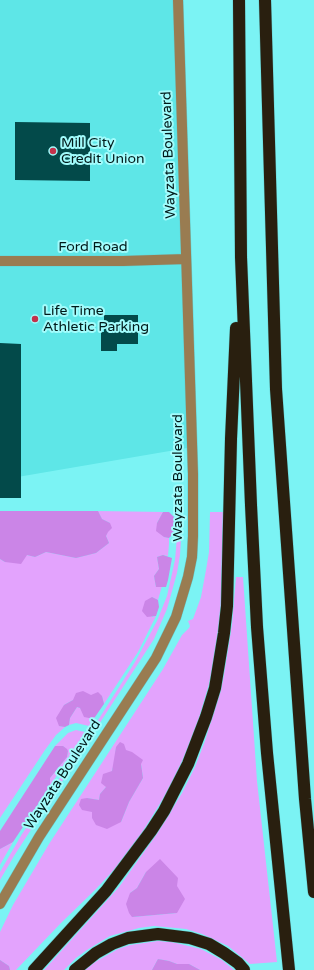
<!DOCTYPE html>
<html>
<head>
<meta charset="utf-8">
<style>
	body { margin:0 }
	canvas { display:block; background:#7bf3f4 }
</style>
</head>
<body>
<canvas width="314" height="970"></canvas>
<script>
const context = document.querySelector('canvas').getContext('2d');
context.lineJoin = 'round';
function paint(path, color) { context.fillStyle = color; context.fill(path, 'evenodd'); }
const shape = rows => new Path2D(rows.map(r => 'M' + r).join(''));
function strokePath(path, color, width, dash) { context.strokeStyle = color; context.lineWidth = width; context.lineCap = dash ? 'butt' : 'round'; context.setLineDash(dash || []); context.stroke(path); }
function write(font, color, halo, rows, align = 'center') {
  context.font = font + ' "Varela Round",sans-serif'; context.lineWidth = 4; context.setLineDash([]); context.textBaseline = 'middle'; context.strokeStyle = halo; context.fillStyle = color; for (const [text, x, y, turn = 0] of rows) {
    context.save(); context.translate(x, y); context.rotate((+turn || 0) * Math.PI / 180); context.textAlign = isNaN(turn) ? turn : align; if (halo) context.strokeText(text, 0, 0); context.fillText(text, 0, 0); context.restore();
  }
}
paint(shape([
	[0,0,178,0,193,447,0,480]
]), '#5ee6e7');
paint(shape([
	[98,511,163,512,157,523,164,537,169,538,169,544,168,556,163,555,157,557,159,569,154,576,156,587,162,586,158,600,152,597,152,617,156,616,138,652,104,704,102,696,91,695,73,700,64,705,59,726,65,727,56,735,45,750,0,818,0,559,5,562,27,555,35,557,46,552,76,558,96,553,109,543,106,536,110,523,102,519],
	[178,512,182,512,182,522,180,555,177,573,167,609,154,639,14,856,0,880,0,872,22,834,86,739,135,662,157,621,167,596,175,560,177,537],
	[210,512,224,512,221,614,214,665,209,684,198,722,189,746,169,789,140,836,124,859,96,889,61,923,16,970,10,970,9,966,0,960,0,932,13,905,49,844,163,669,182,635,189,628,190,626,188,621,193,619,201,597,206,570,209,552],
	[116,747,125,750,141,764,143,778,129,802,121,822,92,818,92,812,87,798,99,800,100,794,106,787,115,762],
	[236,577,243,577,257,781,277,962,250,964,228,946,202,934,186,929,154,926,139,928,110,936,87,950,76,958,64,970,44,970,119,887,156,835,182,793,195,767,205,741,223,680,232,624],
	[146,872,177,913,133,917,130,893,137,888],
	[77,707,80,708,89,718,95,717,89,726,76,723,69,725,70,718],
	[76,730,85,732,50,786,50,778,67,757,68,751,63,746,55,746,68,733],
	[13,842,0,865,0,849],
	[158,941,172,942,201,949,222,960,234,970,200,970,189,964,177,964,169,961,158,959,152,970,84,970,95,962,118,949,130,945]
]), '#e3a3fd');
paint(shape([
	[0,511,98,511,102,519,110,523,112,528,108,532,106,536,109,543,96,553,76,558,46,552,35,557,27,555,21,564,5,562,0,559],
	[163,512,169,512,175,518,174,531,172,535,169,538,164,537,156,531,157,523],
	[163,555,172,558,168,580,166,587,156,587,154,576,159,569,157,557],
	[152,597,158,600,159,607,156,616,147,617,142,611,145,601],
	[83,691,91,695,98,692,102,696,104,704,95,717,89,718,84,717,80,708,77,707,70,718,69,725,65,727,59,726,56,718,64,705,73,700,76,693],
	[120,742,124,744,126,750,132,752,143,760,141,764,143,778,129,802,121,822,107,829,96,825,92,818,92,812,82,810,79,805,81,799,87,798,99,800,100,794,106,787,101,783,103,774,112,771,116,747],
	[55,746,63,746,67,749,68,751,67,757,50,778,50,786,13,842,0,849,0,831],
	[160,859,178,878,177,886,185,899,177,913,132,917,129,913,126,904,130,893,137,888,146,872],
	[158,959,169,961,177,964,189,964,200,970,152,970],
	[0,960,9,966,10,970,0,970]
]), '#cb85e7');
paint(shape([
	[15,122,90,123,90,181,15,180],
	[104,315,138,315,138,344,117,344,117,351,101,351,101,332,104,332],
	[0,343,21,344,21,498,0,498]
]), '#034a4a');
const minor = shape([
	[0,261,123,261,186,259],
	[0,904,39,837,156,658,176,617,188,577,192,557,193,536,193,474,178,0]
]);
const highway = shape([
	[239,0,241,257,251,505,257,627,267,753,289,970],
	[265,0,276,389,305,799,314,892],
	[34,970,106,891,151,831,164,811,188,764,206,717,215,688,224,633,227,606,231,439,236,328],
	[75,970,96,953,112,944,128,938,158,934,190,938,209,944,224,953,238,963,244,970]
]);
strokePath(minor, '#67d0d1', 11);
strokePath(highway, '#67d0d1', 13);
strokePath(minor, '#997c51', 10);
strokePath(highway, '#291f0f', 12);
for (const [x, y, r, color] of [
	[53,151,4,"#c3324c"],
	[35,319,4,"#c3324c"]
]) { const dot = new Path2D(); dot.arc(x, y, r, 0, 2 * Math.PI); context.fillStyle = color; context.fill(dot); strokePath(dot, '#a2fcfc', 1.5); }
write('14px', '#001919', '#a2fcfc', [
	["Mill City",61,143],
	["Credit Union",61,159],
	["Life Time",43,311],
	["Athletic Parking",43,327]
], 'left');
write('14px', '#001919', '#a2fcfc', [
	["Wayzata Boulevard",169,155,-92],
	["Ford Road",93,247],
	["Wayzata Boulevard",178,478,-90],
	["Wayzata Boulevard",63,775,-57]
]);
</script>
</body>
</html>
